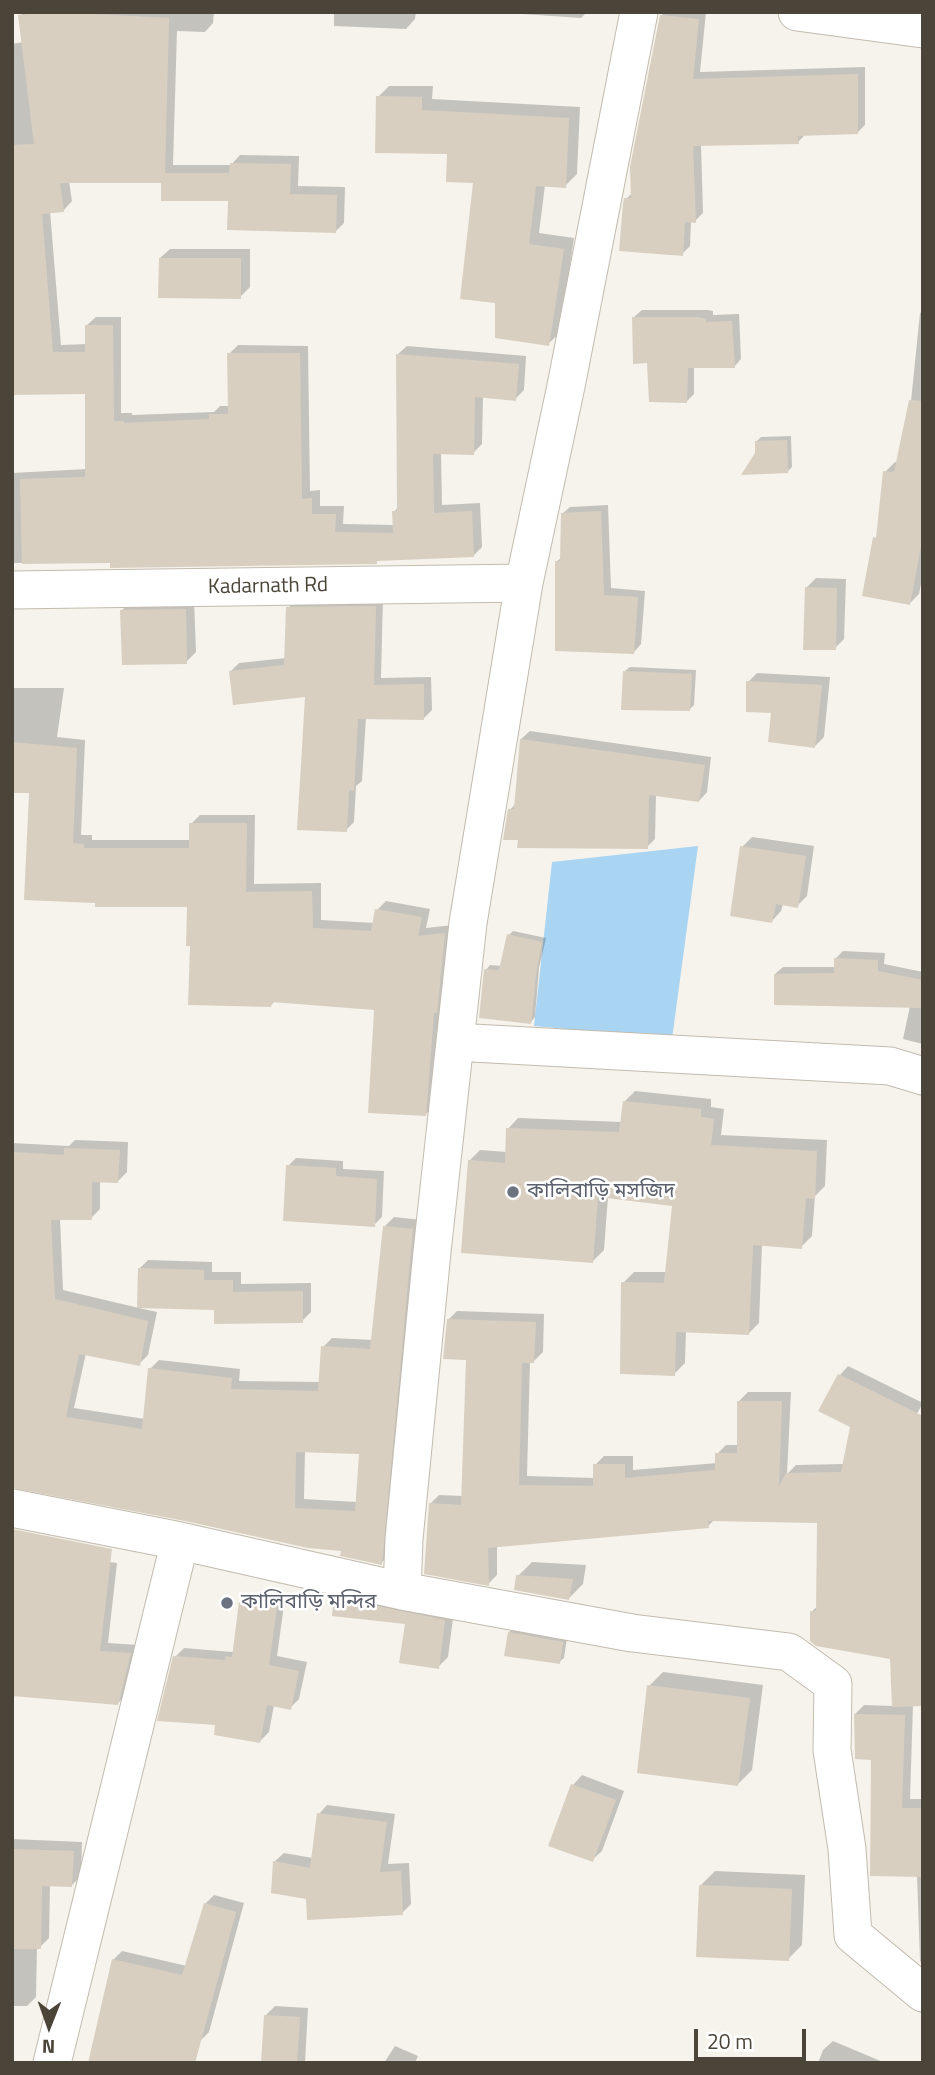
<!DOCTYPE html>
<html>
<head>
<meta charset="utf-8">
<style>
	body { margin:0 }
	#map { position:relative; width:935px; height:2075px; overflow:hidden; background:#f6f3ec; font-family:"Titillium Web",sans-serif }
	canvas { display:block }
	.frame { position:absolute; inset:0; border:14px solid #4b4439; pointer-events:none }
	.north { position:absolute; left:14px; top:1991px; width:70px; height:70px; -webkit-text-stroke:5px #fff; paint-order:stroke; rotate:181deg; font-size:19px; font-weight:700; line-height:28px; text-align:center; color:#4b4439 }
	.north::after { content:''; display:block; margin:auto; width:24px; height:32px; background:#4b4439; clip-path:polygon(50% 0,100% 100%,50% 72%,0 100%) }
	.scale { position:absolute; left:694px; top:2029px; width:112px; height:32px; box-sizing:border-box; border:4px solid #4b4439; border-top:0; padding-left:9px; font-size:21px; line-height:24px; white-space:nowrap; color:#4b4439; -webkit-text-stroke:5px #fff; paint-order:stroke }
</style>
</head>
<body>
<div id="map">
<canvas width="935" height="2075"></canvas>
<div class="frame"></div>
<div class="north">N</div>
<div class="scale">20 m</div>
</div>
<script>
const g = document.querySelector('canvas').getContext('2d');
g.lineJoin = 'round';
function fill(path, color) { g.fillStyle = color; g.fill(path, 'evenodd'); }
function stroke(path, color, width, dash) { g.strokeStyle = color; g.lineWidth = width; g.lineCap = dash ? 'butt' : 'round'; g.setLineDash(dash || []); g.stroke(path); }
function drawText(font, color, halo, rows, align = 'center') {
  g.font = font + ' "Titillium Web","Noto Sans Bengali",sans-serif'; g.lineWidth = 5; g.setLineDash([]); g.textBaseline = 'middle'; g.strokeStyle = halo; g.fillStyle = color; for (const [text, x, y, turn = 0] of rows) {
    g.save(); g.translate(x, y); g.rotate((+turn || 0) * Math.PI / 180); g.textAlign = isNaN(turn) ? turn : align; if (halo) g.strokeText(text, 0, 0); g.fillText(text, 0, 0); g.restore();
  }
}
fill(new Path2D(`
	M698,846L672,1039L534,1026L552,862Z`), '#a9d4f2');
fill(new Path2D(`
	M24,12H214L213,23L205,32L177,31L173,165H231L240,155L299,156L298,186L345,187L344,223L335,232L163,181H69L72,201L64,210L50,211L61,345L87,344V325L96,317H121V413H132V415L214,412L220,406H230L229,354L238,345L308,346L310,491L320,490V506H344L343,524L394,525V512L398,507V354L407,346L526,356L524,390L515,399L483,396L482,444L473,453L441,452L442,505L480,503L482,547L473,556L380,559L376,562L12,563V473L87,469V393L12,334V44L24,42L20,16Z
	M334,12H416L415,19L406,29L334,26Z
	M493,12H587L581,18Z
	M665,12H706L700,72L865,67V125L857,133L806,134L798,142L701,144L703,213L695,221H691L690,246L682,254L626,199L633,192L661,16Z
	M389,86H433L432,99L580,107L577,174L565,186L545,185L539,233L574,238L560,333L548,344L496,301L475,181L449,152L378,97Z
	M170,249H250V287L240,297L160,258Z
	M642,310H707L713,311V315L739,314L741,359L734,367L694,366V394L687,401L648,361L634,317Z
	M923,310V574L919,594L910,603L875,538L878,535L885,472L895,462L898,463L911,401L920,313Z
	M791,436L792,467L787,472L757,453V441L761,437Z
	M608,505L611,588L645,591L641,644L634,652L556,562L562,557V514L570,507Z
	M816,578L846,579L844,639L835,648L807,587Z
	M383,598L381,678L431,677L432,710L424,718L366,717L362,781L356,786L354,822L346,830L307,695L231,671L239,663L286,658L288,608L296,600Z
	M194,600L196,652L186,662L122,610L132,601Z
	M630,667L696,670L694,705L689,710L625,671Z
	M757,673L830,677L824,737L815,746L748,682Z
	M12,688H64L57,737L85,740L81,835H92V840H191V824L200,815H255L254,884L321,883V920L375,923L377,910L386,901L430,909L426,928L453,925L434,1106L425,1115L376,1008L275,1001L271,1005L189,905H97L31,791H12Z
	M530,731L711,757L707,792L699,801L656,794L655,839L647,847L520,838L510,810L516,803L521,739Z
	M752,837L814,846L807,896L797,906L783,904L781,911L772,921L742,847Z
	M513,931L546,938L539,968L535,1017L531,1022L486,970L490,965L502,966L509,935Z
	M843,951L885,953L884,964L923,972V1044L903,1039L910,1006L775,974L783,967H836V958Z
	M635,1091L711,1099V1107L724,1109L721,1135L827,1140L825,1186L815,1196L812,1236L801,1247L762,1244L759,1323L748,1334L686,1331L685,1363L674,1374L623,1283L634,1272H667L674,1204L608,1197L604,1250L593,1261L469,1161L480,1150L507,1152L508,1129L518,1118L622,1122L624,1102Z
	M75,1140L128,1142L127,1172L118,1181H100V1209L91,1218H60L63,1290L139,1308V1269L148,1260L212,1262V1272H241V1284L311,1283V1312L302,1321L215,1308H139L157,1312L148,1355L139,1364L86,1353L74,1408L145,1419L150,1369L159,1360L240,1369L239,1381L321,1382L323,1347L332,1338L373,1340L384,1227L394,1217L422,1220L391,1554L381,1563L343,1550L12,1486V1143L69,1146ZM305,1450L361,1452L357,1502L304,1499Z
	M296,1158L343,1161V1169L384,1171L382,1217L374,1225L288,1166Z
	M457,1311L544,1314L543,1352L534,1361H530L527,1476L595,1478V1465L604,1456H633V1470L717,1463V1454L726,1445H739V1401L748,1392H791L787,1474L796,1465L845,1464L852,1426L821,1411L840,1375L848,1366L923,1403L910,1426L913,1705L910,1799H923V1964L920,1961L917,1875L855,1714L864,1705L893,1706L892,1658L811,1612L818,1606L819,1521L715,1519L708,1526L497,1546V1575L488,1584L430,1504L439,1495L463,1496L468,1359L448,1320Z
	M12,1550L117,1563L108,1643L139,1645L127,1694L118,1703Z
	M532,1562L586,1565L583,1584L569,1598L518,1576Z
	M346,1589L454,1611L448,1657L438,1667L407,1623L336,1598Z
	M250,1594L285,1598L277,1656L307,1662L299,1699L290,1708L274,1705L269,1732L260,1741L217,1724L175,1657L184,1648L232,1652L235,1649L240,1603Z
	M514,1628L567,1638L564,1658L559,1662L509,1632Z
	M663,1672L763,1685L752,1770L738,1784L649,1686Z
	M582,1775L624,1791L602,1851L592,1860L573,1785Z
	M327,1805L395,1814L388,1864L409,1863L411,1904L402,1913L273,1891L275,1861L284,1853L313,1858L319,1814Z
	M12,1839L82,1842L81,1876L72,1885L50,1884L49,1938L40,1947H37L36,1997L27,2006H12Z
	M715,1871L805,1875L802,1945L788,1959L701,1885Z
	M214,1895L244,1903L209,2032L200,2041L113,1960L122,1951L187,1966L205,1904Z
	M275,2006L308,2008L305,2063H262L265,2016Z
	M833,2041L883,2062V2063H818L823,2050Z
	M395,2046L418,2056L415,2063H384Z`), '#0003');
fill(new Path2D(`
	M53,12L169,18L165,173H229L230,163L291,164L290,194L337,195L336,233L227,230L228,201H161V183H60L64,212L42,214L53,352H85V325H113L114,421H124V423L209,419V414H228L227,353H300L302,499L312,498V514H336L335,532L393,533L392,511H397L396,354L519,364L516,401L475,397L474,455L433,454L434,513L472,511L474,557L377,561V564L110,568V563L22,564L20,479L85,477V394L12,395V145L34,144L18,15Z
	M660,15L699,19L693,79L858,74V134L798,136L799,144L693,146L696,223L685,222L683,256L619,251L623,203L624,198H631L630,167Z
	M376,96L422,97V110L569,118L566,188L536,186L529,244L564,249L549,346L495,338V303L460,299L473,183L446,182L447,154L375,153Z
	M159,258H241V299L158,298Z
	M632,317H698L706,319V322L732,321L735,368H688L687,403L649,402L647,363L633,364Z
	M909,400L923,401V535L910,605L862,596L873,537L876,538L883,471L894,472Z
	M787,440L788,473L741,475L755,453V441Z
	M601,511L604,595L638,597L634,654L555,651V561H560L561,513Z
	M805,587L837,588L836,650H803Z
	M376,606L374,685L424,684V720L358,719L354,791L349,790L347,832L297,830L305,697L233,705L229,671L284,665L286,607Z
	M186,609L187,664L122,665L120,610Z
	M623,671L692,674L690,711L621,710Z
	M746,681L822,685L815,748L768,742L771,713L746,712Z
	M520,739L705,765L699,802L649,795L648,849L517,848L518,840H503L508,809H514Z
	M12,742L77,748L73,843L84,844V848H189V823H247L246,892L312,891L313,928L371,931L375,909L422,917L418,936L445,933L437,1013H434L426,1116L368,1113L374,1010L272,1002L271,1007L188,1005L190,946H186L187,907H95V903L24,900L29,793H12Z
	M740,846L806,856L798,908L776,904L772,923L730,916Z
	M507,934L542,942L536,974L531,1024L479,1018L484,969L499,970Z
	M834,958L878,960V971L923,980V1008L774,1005V974L834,973Z
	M623,1101L701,1109V1117L714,1119L711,1145L817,1151L815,1199L806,1198L802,1249L753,1245L749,1335L676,1332L675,1376L620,1374L621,1282L664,1283L672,1206L598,1197L593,1263L461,1253L468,1160L505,1163L506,1128L619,1132Z
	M64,1148L120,1150L118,1183L92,1182V1220H51L55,1299L148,1321L140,1366L79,1354L66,1417L142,1429L148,1368L232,1378L231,1389L318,1391L321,1346L370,1349L383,1226L413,1229L382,1565L340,1556L341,1551L308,1548L185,1521L12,1488V1152L64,1155ZM296,1452L359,1454L355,1511L295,1508Z
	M286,1165L336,1168V1176L377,1179L375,1227L283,1221Z
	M138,1268L204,1270V1280H233V1292L303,1291V1323L214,1324V1310L137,1308Z
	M447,1319L536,1322L534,1363H522L519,1485L593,1486V1464H625V1478L715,1470V1453H737V1401H782L779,1486L786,1473L841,1472L850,1427L818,1411L838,1374L923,1416V1706L892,1707L890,1659L816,1646L810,1641V1611H816L817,1523L708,1521L709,1528L488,1548L489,1586L424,1574L429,1503L461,1505L466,1360L443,1359Z
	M12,1529L112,1549L100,1651L131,1653L118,1705L12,1696Z
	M516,1575L573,1579L569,1600L514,1590Z
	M334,1597L445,1620L439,1669L399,1663L405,1624L332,1616Z
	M239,1602L277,1607L269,1665L299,1671L291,1710L267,1705L260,1743L214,1735L215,1725L157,1721L173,1656L225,1660L226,1656L232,1657Z
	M508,1632L563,1642L560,1664L504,1656Z
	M647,1685L750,1698L738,1786L637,1773Z
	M854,1714L905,1715L902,1808H923V1877L870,1876L871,1760L855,1759Z
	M571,1784L616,1800L593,1862L548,1846Z
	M317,1813L387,1822L380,1872L401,1871L403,1915L307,1920L306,1899L271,1893L273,1861L310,1868Z
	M12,1849L74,1851L72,1887L42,1886L41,1949H12Z
	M699,1885L792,1889L789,1961L696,1957Z
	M204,1903L236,1912L195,2063H88L112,1959L182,1975Z
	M264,2015L300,2017L297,2063H261Z`), '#d8cfc1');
const minor = new Path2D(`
	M639,12L566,386L524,583L468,923L432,1252L404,1539L402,1591L632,1633L789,1652L833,1684L832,1750L847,1849L853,1935L923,1993
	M797,12L923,29
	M12,590L524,583
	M455,1042L890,1066L923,1076
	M12,1508L180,1541L402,1591
	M52,2063L180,1541`);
stroke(minor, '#c2bbae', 39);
stroke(minor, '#fff', 37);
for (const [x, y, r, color] of [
	[513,1192,7,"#6b7280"],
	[227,1603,7,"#6b7280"]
]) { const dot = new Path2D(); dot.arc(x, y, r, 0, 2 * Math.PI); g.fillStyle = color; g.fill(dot); stroke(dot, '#fff', 2.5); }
drawText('21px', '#4b4439', '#fff', [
	["Kadarnath Rd",268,587,-1]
]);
drawText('21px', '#5b616d', '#fff', [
	["কালিবাড়ি মসজিদ",527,1192],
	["কালিবাড়ি মন্দির",241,1603]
], 'left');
</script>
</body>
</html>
